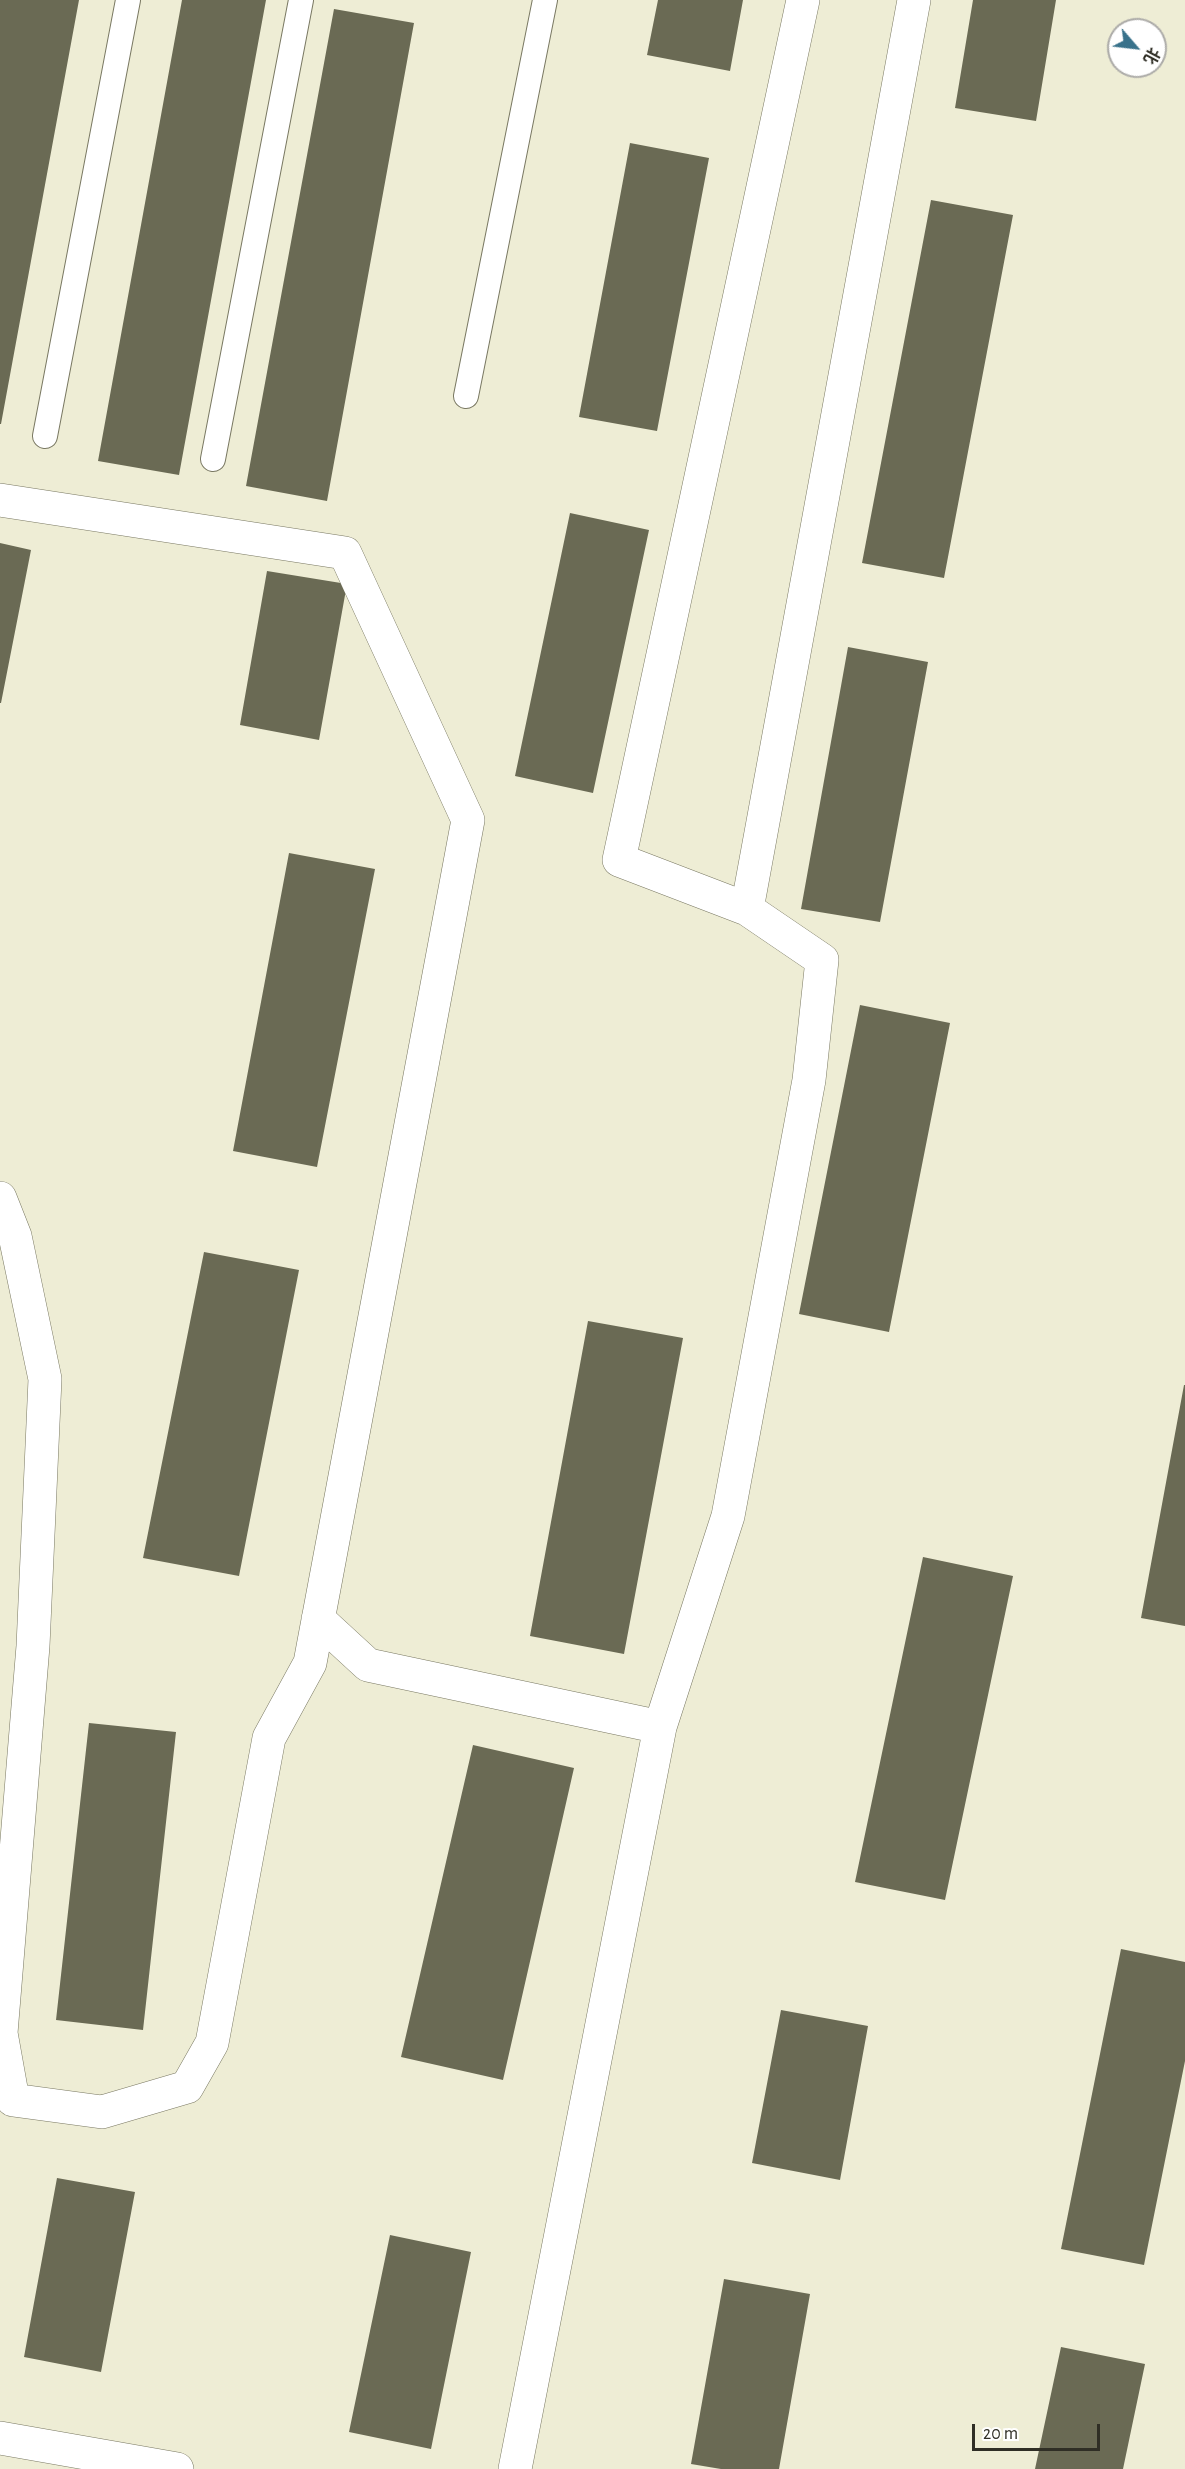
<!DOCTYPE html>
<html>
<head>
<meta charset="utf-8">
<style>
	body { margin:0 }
	#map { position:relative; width:1185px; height:2469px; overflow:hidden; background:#eeedd5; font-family:"Alegreya Sans","Noto Sans SC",sans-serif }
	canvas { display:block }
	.north { position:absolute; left:1107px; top:18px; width:60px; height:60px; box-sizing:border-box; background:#fff; border:2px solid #acaba8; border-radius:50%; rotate:118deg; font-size:16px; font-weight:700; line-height:24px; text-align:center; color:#2f2e25 }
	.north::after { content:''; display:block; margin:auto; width:21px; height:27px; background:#39728b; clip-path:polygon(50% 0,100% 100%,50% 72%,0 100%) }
	.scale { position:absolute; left:972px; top:2424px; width:128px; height:27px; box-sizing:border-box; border:3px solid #2f2e25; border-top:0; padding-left:8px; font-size:18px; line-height:21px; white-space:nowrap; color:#2f2e25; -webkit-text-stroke:4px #fff; paint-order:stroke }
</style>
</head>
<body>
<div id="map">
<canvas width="1185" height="2469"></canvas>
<div class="north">北</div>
<div class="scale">20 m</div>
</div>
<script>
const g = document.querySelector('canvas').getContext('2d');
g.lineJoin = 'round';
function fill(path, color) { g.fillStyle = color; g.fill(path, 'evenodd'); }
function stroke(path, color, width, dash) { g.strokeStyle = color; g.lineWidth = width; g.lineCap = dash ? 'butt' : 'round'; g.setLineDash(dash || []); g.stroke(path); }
fill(new Path2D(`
	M0,0H79L1,424H0Z
	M182,0H266L179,475L98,461Z
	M658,0H743L730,71L647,55Z
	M973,0H1056L1036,121L955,108Z
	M334,9L414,23L327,501L246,486Z
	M630,143L709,158L657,431L579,417Z
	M931,200L1013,215L944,578L862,563Z
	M570,513L649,530L593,793L515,776Z
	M0,543L31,550L1,703H0Z
	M267,571L347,584L319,740L240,725Z
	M848,647L928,662L880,922L801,909Z
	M289,853L375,869L317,1167L233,1151Z
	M860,1005L950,1023L889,1332L799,1314Z
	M204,1252L299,1270L239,1576L143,1558Z
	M588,1321L683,1338L624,1654L530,1636Z
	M1184,1385H1185V1626L1141,1618Z
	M923,1557L1013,1576L945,1900L855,1882Z
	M89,1723L176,1732L143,2030L56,2020Z
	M473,1745L574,1768L503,2080L401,2057Z
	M1121,1949L1185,1962V2061L1144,2265L1061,2249Z
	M781,2010L868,2026L840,2180L752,2163Z
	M57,2178L135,2192L101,2372L24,2357Z
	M390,2235L471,2252L431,2449L349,2432Z
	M724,2279L810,2294L779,2469H721L691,2464Z
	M1061,2347L1145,2364L1123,2469H1035Z`), '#6a6a54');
const lane = new Path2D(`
	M466,396L545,0
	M45,436L128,0
	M213,459L301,0`);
const street = new Path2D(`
	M0,500L345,553L468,820L310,1663L269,1738L212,2043L187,2087L102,2112L13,2100L1,2033L33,1646L45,1379L15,1236L0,1198
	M747,909L914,0
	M318,1619L368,1665L660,1727L728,1516L809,1080L822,960L747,909L619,860L803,0
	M515,2469L660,1727`);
const secondary = new Path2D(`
	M0,2438L177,2469`);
stroke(lane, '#797862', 26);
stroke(street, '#797862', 34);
stroke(secondary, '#797862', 34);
stroke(lane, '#fff', 24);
stroke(street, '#fff', 33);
stroke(secondary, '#fff', 33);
</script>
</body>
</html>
